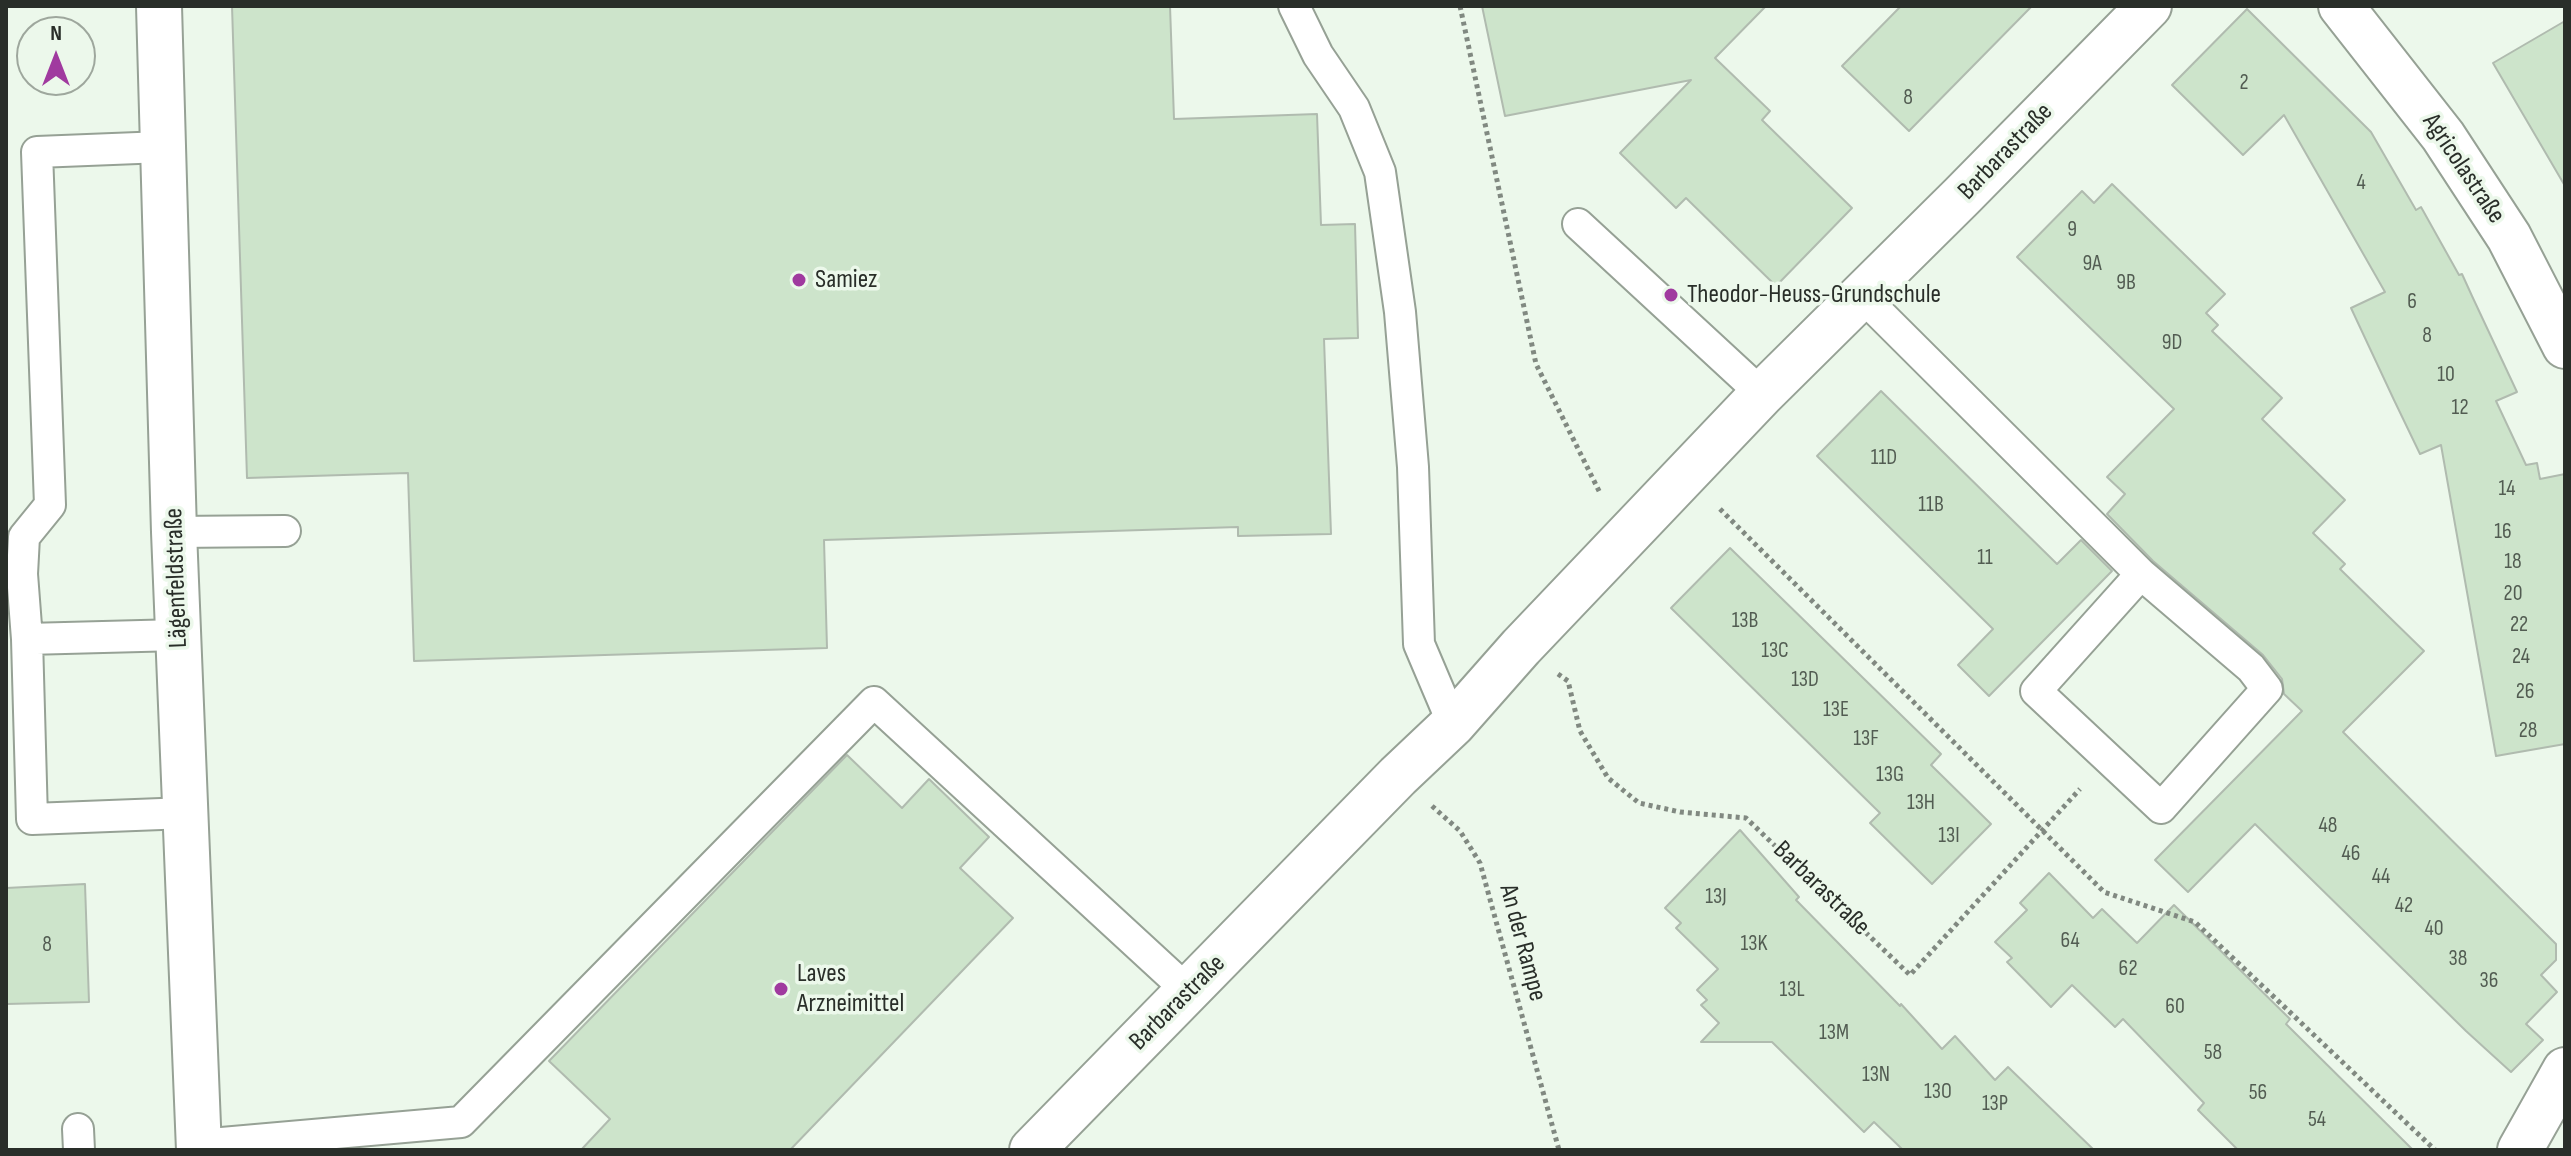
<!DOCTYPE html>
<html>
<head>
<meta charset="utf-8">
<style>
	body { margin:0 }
	#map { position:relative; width:2571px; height:1156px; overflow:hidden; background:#ecf8eb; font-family:"Sofia Sans Condensed",sans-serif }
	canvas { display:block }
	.frame { position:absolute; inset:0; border:8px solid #292e29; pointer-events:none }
	.north { position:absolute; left:16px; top:16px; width:80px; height:80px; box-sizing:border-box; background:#ecf8eb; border:2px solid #9ea79d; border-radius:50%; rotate:0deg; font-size:22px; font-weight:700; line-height:32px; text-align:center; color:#292e29 }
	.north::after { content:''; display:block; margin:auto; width:28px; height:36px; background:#a03a9f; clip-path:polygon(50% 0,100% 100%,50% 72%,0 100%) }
</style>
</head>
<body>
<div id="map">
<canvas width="2571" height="1156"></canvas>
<div class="frame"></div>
<div class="north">N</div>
</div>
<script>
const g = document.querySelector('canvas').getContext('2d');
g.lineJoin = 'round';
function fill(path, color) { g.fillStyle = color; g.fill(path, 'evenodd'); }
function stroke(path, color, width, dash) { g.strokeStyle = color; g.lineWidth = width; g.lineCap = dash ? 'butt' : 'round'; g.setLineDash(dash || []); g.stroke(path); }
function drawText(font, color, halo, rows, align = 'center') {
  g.font = font + ' "Sofia Sans Condensed",sans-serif'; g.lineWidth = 7; g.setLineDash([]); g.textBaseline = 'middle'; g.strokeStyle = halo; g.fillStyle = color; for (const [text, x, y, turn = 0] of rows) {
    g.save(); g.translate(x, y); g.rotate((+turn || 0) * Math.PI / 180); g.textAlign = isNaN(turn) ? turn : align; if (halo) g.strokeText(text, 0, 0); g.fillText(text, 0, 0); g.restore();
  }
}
const building = new Path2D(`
	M232,6H1170L1174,119L1317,114L1321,225L1355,224L1358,338L1324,339L1331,534L1238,536V527L824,540L827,648L414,661L408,473L247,478Z
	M1482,6H1766L1715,58L1770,111L1762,120L1852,208L1776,286L1686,198L1676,208L1620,153L1691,80L1505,116Z
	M1901,6H2032L1909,131L1842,66Z
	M2247,9L2371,132L2416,210L2421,207L2459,275L2462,274L2472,296L2517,392L2496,401L2526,465L2537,463L2540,479L2565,474V744L2496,756L2441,445L2420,454L2394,400L2351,308L2385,292L2284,115L2243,155L2172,85Z
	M2565,21V186L2493,63Z
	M2112,184L2225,294L2206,313L2218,325L2212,331L2282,398L2262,419L2345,500L2313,533L2345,564L2340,569L2424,651L2343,732L2556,944V960L2541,975L2557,992L2526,1024L2543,1040L2511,1072L2466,1031L2255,824L2188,892L2155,860L2302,711L2284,694L2282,679L2263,655L2153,561L2107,514L2125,494L2107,477L2174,409L2017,257L2082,191L2094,203Z
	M1881,391L2057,564L2081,540L2112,571L1989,696L1958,665L1993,629L1817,456Z
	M1730,548L1941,754L1931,765L1991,824L1932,884L1870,823L1880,813L1671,608Z
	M847,755L902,808L929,779L989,837L960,868L1013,918L790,1150H581L610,1119L549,1061Z
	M1740,830L1799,897L1796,900L1900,1006L1901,1004L1942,1049L1955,1036L1995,1080L2008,1067L2094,1150H1903L1874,1122L1864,1132L1772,1042H1701L1719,1023L1701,1005L1707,1000L1697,990L1718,969L1676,928L1681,923L1665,908Z
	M2049,873L2093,918L2102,909L2137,943L2174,905L2290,1019L2286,1024L2413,1150H2238L2198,1110L2204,1103L2123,1019L2115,1027L2072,985L2051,1007L2007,962L2012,958L1995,942L2027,910L2020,903Z
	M85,884L89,1002L6,1004V888Z`);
fill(building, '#cde4cb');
stroke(building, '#b0bbaf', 2);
const service = new Path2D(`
	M1294,6L1318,55L1354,108L1380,172L1400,312L1413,467L1419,644L1453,724
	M163,147L37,152L50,505L24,537L22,574L27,639L32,819L187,813
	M1578,224L1762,394
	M1862,296L2141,574L2251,668L2267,689L2161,808L2036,691L2141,574
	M174,532L285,531
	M27,639L179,635
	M78,1129L79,1150
	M199,1145L461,1122L874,702L1189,992`);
const minor = new Path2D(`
	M159,6L174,532L199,1150
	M2341,6L2443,136L2509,237L2565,346
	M1032,1150L1398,776L1453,724L1521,647L1762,394L1962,196L2149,6
	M2520,1150L2565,1070`);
stroke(service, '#96a195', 34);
stroke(minor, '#96a195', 48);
stroke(new Path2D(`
	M1460,6L1536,364L1600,493
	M1720,509L2104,892L2195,922L2435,1150
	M1558,674L1568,681L1580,731L1608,778L1639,803L1680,812L1746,818L1910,975L2080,789
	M1432,806L1460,831L1480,863L1559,1150`), '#818981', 5, [4, 4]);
stroke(service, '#fff', 30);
stroke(minor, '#fff', 44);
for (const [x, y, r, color] of [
	[799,280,8,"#a03a9f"],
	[1671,295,8,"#a03a9f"],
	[781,989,8,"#a03a9f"]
]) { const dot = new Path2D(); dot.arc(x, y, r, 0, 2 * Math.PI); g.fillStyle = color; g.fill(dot); stroke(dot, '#ecf8eb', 3); }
drawText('22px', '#525c52', null, [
	["2",2244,83],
	["8",1908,98],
	["4",2361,183],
	["9",2072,230],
	["9A",2092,264],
	["9B",2126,283],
	["6",2412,302],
	["8",2427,336],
	["9D",2172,343],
	["10",2446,375],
	["12",2460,408],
	["11D",1884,458],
	["14",2507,489],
	["11B",1931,505],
	["16",2503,532],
	["11",1985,558],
	["18",2513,562],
	["20",2513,594],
	["13B",1745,621],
	["22",2519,625],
	["13C",1775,651],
	["24",2521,657],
	["13D",1805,680],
	["26",2525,692],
	["13E",1836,710],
	["28",2528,731],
	["13F",1866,739],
	["13G",1890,775],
	["13H",1921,803],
	["48",2328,826],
	["13I",1949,836],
	["46",2351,854],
	["44",2381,877],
	["13J",1716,897],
	["42",2404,906],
	["40",2434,929],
	["64",2070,941],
	["13K",1754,944],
	["8",47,945],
	["38",2458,959],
	["62",2128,969],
	["36",2489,981],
	["13L",1792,990],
	["60",2175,1007],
	["13M",1834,1033],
	["58",2213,1053],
	["13N",1876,1075],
	["13O",1938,1092],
	["56",2258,1093],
	["13P",1995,1104],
	["54",2317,1120]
]);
drawText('26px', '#292e29', '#ecf8eb', [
	["Barbarastraße",2006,152,-46],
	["Agricolastraße",2463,169,56],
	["Lägenfeldstraße",177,578,-92],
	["Barbarastraße",1821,889,44],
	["An der Rampe",1522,943,75],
	["Barbarastraße",1178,1003,-45]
]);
drawText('26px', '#292e29', '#ecf8eb', [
	["Samiez",815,280],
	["Theodor-Heuss-Grundschule",1687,295],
	["Laves",797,974],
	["Arzneimittel",797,1004]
], 'left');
</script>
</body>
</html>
